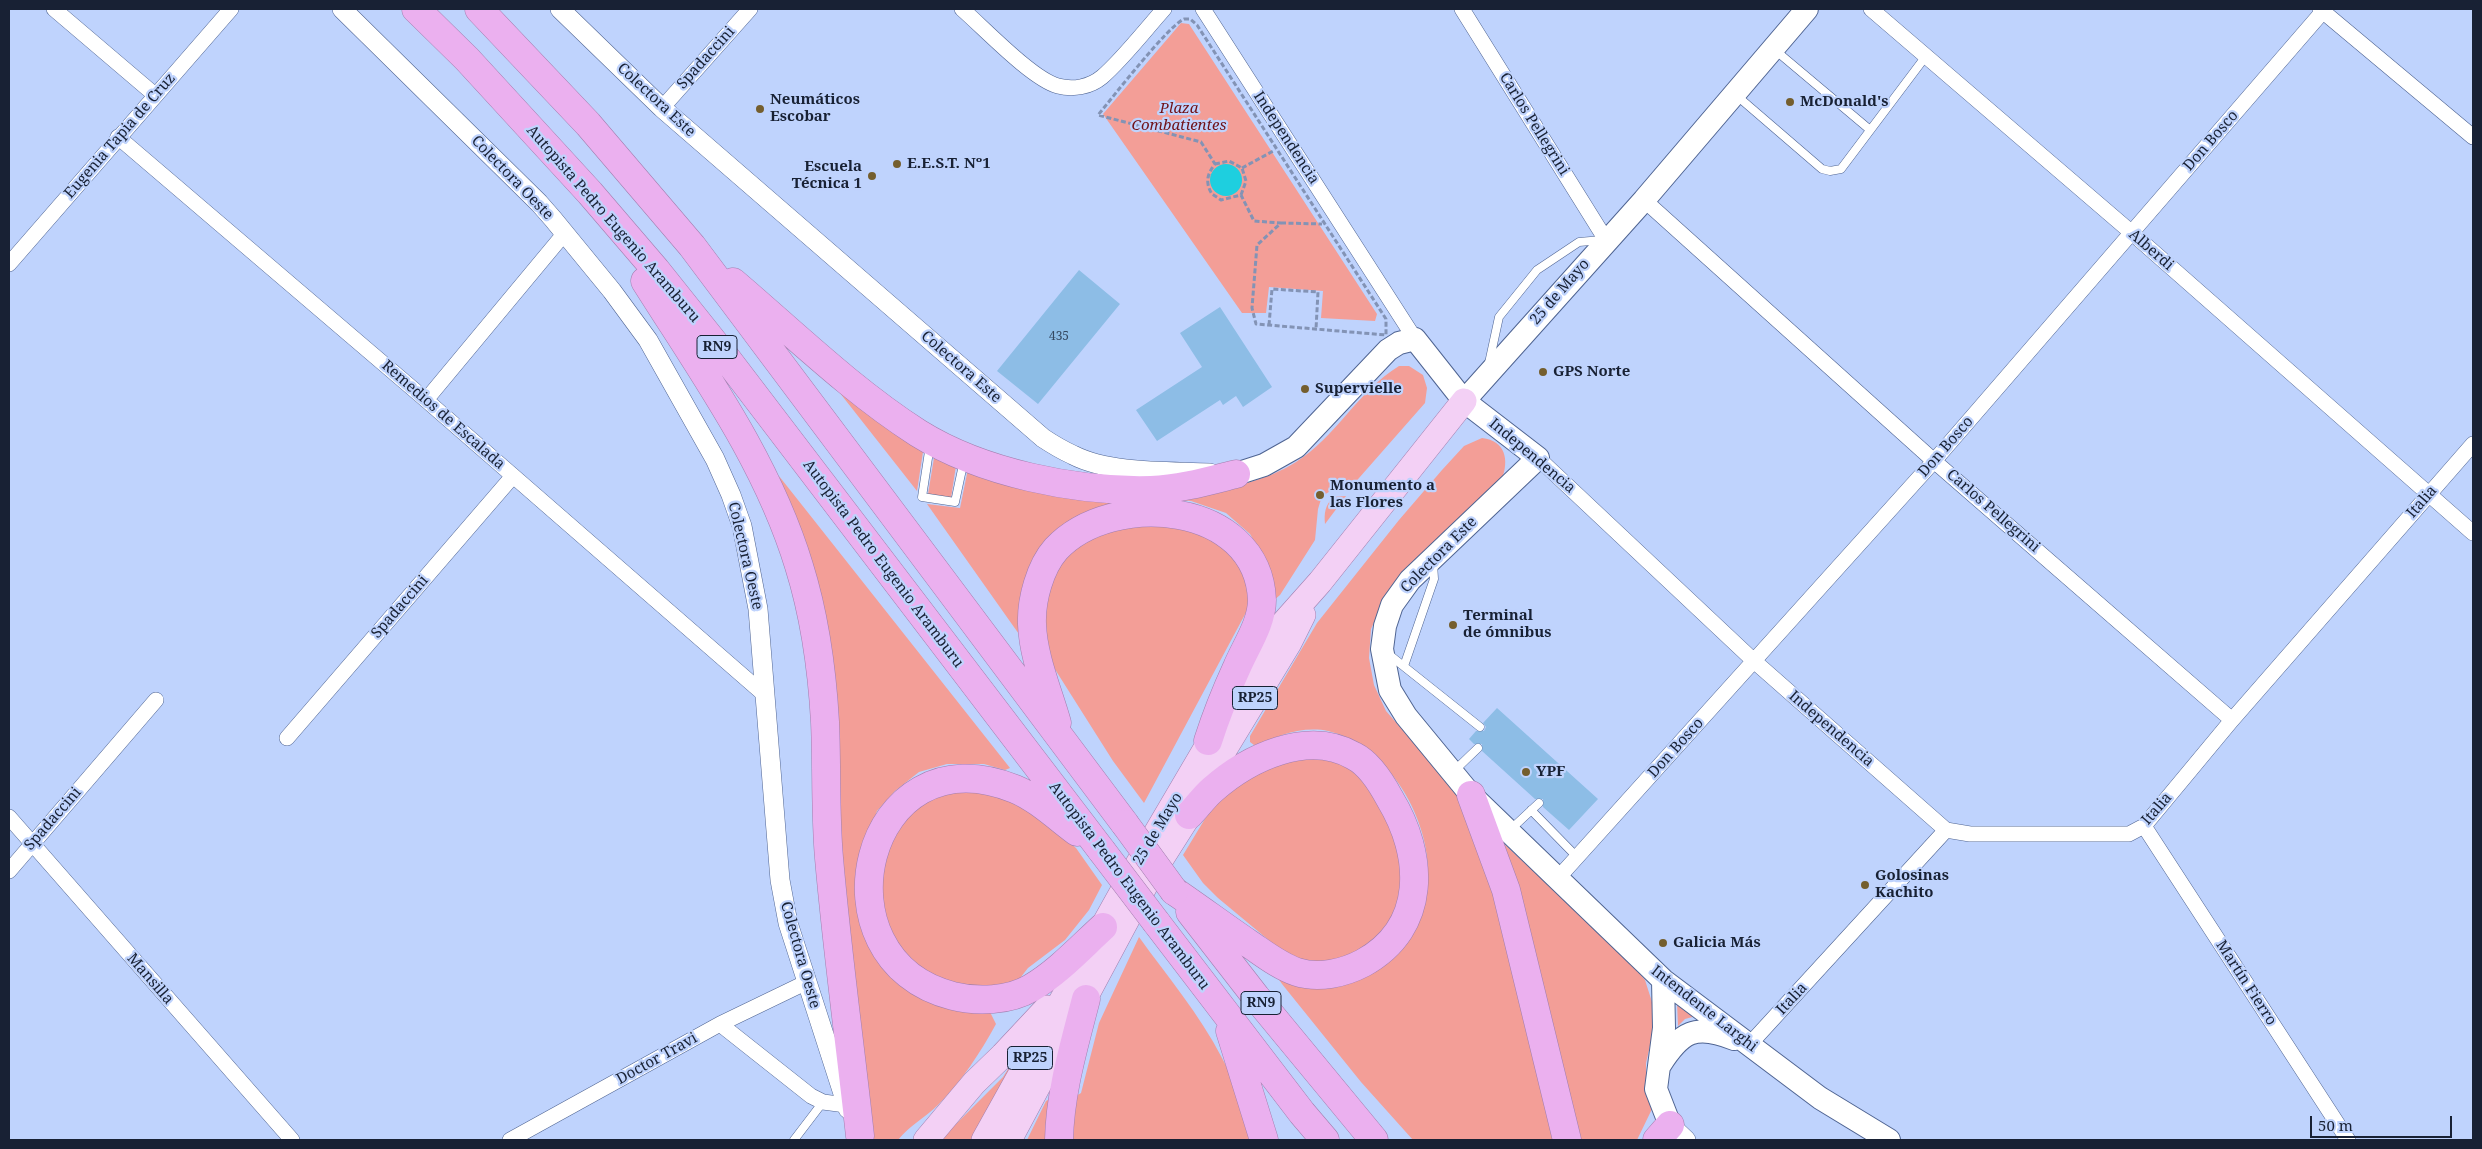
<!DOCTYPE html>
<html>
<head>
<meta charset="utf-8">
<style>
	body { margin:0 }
	#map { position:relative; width:2482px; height:1149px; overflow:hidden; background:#bfd3fd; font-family:"Noto Serif",serif }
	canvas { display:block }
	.frame { position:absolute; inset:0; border:10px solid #182134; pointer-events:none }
	.scale { position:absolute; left:2310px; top:1116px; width:142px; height:22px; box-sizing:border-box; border:2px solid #182134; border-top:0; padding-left:6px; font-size:15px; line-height:18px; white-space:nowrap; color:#182134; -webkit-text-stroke:4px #bfd3fd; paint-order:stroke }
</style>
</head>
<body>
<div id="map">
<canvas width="2482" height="1149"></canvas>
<div class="frame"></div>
<div class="scale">50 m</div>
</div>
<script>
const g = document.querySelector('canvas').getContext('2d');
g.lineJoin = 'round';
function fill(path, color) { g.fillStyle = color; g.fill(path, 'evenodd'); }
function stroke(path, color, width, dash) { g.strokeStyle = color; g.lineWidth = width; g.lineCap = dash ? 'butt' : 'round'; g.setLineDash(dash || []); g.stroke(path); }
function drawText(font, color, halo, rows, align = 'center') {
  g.font = font + ' "Noto Serif",serif'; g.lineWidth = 4.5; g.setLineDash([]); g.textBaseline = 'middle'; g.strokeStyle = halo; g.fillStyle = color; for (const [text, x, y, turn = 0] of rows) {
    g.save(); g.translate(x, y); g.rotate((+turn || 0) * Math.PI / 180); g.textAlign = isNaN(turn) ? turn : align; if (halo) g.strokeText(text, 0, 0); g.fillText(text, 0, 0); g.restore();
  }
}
fill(new Path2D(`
	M1181,23L1189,24L1377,314L1375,321L1321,318L1323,291L1269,287L1266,313H1242L1103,114Z
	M1399,366H1409L1423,375L1427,388L1425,403L1352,486L1334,489L1322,496L1318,509L1315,540L1280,595L1273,601L1265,559L1250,534L1226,513L1191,501L1152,498L1119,502L1089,511L1063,526L1045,546L1021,637L927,504L960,508L969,464C1019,470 1069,477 1120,483C1143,486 1168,492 1191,491C1225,491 1268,480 1296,462C1336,437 1358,391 1399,366Z
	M832,383L924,445L917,491Z
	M1482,438C1506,441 1509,460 1502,479L1401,577L1387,593L1371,629L1369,658L1374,685L1386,711L1451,785L1461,800L1496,884L1557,1140H1413L1361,1082L1282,984L1275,974L1334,979C1355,960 1376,942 1397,923C1405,916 1417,909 1423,900C1428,894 1428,879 1428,871C1428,814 1385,744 1328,731C1314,728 1296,730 1282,735C1273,739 1264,744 1254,745L1250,742V736L1317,623L1399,520L1442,470L1464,446Z
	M935,452L957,459L951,498L928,494Z
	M779,476L1010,768L1005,770L984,764H947L919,772L895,791L877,811L862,852L873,947L987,1006L996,1024C981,1052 961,1082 938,1105C925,1118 910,1125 898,1140H867L786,499Z
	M1346,496L1325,524C1324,513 1325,506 1333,497Z
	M1118,523L1207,530L1249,577L1250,605L1144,803L1113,761L1051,663L1047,650L1045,619L1049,589L1055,570L1081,540Z
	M1299,752L1347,760L1397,823L1407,899L1363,954L1318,963L1300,960L1283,952L1218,898L1203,883L1183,855L1214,804L1240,783Z
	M984,789L1034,812L1076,848L1102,885L1089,910L1065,940L1028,968L1017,982L985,991L943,986L890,945L877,865L918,796Z
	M1500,840L1623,954L1645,980L1652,1002L1655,1024L1646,1063V1088L1652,1109L1637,1140H1576Z
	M1139,937C1167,976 1200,1015 1222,1058C1236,1084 1246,1112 1255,1140H1066L1069,1100L1081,1093L1099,1023Z
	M1677,1002L1696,1016L1685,1019L1678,1026Z
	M1015,1068L971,1140H940L1003,1077L1008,1069Z
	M1051,1098V1140H1027L1046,1101Z`), '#f39e97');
fill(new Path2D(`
	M1210 180a16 16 0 1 1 32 0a16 16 0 1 1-32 0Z`), '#1ecfdf');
fill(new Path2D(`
	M1079,270L1120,304L1038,404L997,371Z
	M1220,307L1272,387L1243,407L1236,396L1223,405L1220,400L1157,441L1136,410L1202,367L1180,333Z
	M1497,708L1598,799L1569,830L1543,807V799H1535L1482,751V744H1474L1469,739L1476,731H1484L1486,727L1483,723Z`), '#8dbde6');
const service = new Path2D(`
	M1775,50L1869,129
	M1736,95L1822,169L1830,171L1841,169L1926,56
	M1489,363L1499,317L1537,270L1579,242L1602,240
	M930,445L922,497L955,502L964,460
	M1387,653L1480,727
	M1404,666L1434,579L1433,563
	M1454,771L1478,748
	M1531,810L1577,857
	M1510,830L1539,803
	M794,1140L823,1102`);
const minor = new Path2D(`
	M54,9L155,95
	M962,9C984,28 1032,79 1058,86C1073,90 1090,87 1102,77C1122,60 1146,29 1164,9
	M1203,9L1415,339
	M1462,9L1606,240
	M1871,9L2132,233L2473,533
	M2320,9L2473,137
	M662,108L750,9
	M118,137L426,400L766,696
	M1644,200L1934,461L2232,720
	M9,264L231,9
	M426,400L564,234
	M1538,458L1754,661L1946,830
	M287,738L513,476
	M9,817L292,1140
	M2144,826L2348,1140
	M1946,830L1970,834H2129L2144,826L2232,720L2473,444
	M9,871L156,700
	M1559,877L1934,461L2325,9
	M720,1024L811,1096L823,1102L846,1105
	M1749,1045L1946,830
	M510,1140L720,1024L807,982`);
const tertiary = new Path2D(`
	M342,9L539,203L553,219L612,291L648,340L715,459L731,495L742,526L758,609L780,880L788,923L848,1109
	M560,9L662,108L1043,438C1052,444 1062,450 1073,455C1110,474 1169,471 1210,473
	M1670,1125L1686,1140`);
const secondary = new Path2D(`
	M1464,401L1644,200L1807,9
	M1236,474L1264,465L1296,447L1388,350L1399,343L1415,339L1464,401L1538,458L1410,580L1392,605L1385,626L1382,649L1390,690L1406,716L1471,795L1663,980L1820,1098L1889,1140
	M1663,980L1664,1028L1656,1089L1670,1125
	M1660,1065C1681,1032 1695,1023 1734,1039`);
const primary = new Path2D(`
	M926,1140L974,1083L1003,1055L1047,1008
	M984,1140L1135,869L1272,636L1320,582L1464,401
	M1009,1140L1149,878L1189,815L1221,755L1289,643L1303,615`);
const motorway = new Path2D(`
	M416,9L467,59L590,193L656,270L727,359L1102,851
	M479,9L588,124L692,246L1125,824
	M645,281C703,373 767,461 799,566C815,617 822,669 825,722C827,767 825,813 829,858C837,951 850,1044 860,1136
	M733,282C793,333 851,390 918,433C982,473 1076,492 1151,490C1180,489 1208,481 1236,474
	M1057,723C1048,691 1033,657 1032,624C1031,600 1040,567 1056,549C1112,489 1258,501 1262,600C1262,623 1246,646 1237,667C1226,691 1216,716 1208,741
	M1471,795L1506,890L1567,1140
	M1077,832C1058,818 1037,798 1015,789C863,727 809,960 953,996C977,1002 1009,1001 1031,988C1058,972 1080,948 1103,927
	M1174,891C1199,908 1223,926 1248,943C1263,953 1279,966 1297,972C1319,979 1344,973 1363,963C1428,927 1424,855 1390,799C1382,784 1370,764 1354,756C1308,729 1248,758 1212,790C1204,797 1197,807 1189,815
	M1190,912L1256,997L1374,1140
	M1156,922L1302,1113L1325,1140
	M1230,1031L1264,1140
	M1059,1140C1060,1092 1074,1046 1086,999
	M1657,1140L1670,1125`);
stroke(service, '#4f6492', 9);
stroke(minor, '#4f6492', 16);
stroke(tertiary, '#4f6492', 20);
stroke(secondary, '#4f6492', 24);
stroke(primary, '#a17eae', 26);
stroke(motorway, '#a17eae', 29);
stroke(new Path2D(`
	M1184,19H1190L1197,25L1386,319V335L1256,324L1252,308L1257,245L1281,223L1254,221L1241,195L1221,200L1212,194C1205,183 1207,174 1215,164L1201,142L1098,115C1113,97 1168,26 1184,19Z
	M1215,164L1229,161L1242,168L1246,181L1241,195
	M1242,168L1275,150
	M1281,223L1322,224
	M1269,325L1272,289L1318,292L1316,329`), '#8393b5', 3, [5, 2.5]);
stroke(service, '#fff', 8);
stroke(minor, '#fff', 15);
stroke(tertiary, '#fff', 19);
stroke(secondary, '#fff', 22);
stroke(primary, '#f3d0f5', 25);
stroke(motorway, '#ebb0ef', 28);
const motorwayBridge = new Path2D(`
	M1125,824L1174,891
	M1102,851L1156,922`);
stroke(motorwayBridge, '#a17eae', 29, []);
stroke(motorwayBridge, '#ebb0ef', 28);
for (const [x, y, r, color] of [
	[1790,102,5,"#745e2e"],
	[760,109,5,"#745e2e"],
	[897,164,5,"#745e2e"],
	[872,176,5,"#745e2e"],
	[1543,372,5,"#745e2e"],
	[1305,389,5,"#745e2e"],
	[1320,495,5,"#745e2e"],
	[1453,625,5,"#745e2e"],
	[1526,772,5,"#745e2e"],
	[1865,885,5,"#745e2e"],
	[1663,943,5,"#745e2e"]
]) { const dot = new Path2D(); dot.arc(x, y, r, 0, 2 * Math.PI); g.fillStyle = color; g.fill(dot); stroke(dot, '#bfd3fd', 2); }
drawText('12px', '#354860', null, [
	["435",1059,337]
]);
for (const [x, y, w] of [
	[717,347,40],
	[1255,698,45],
	[1261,1003,40],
	[1030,1058,45]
]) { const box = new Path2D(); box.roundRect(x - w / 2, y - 11.5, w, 23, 4); g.fillStyle = '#bfd3fd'; g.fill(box); stroke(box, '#182134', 1); }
drawText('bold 14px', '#182134', null, [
	["RN9",717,347],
	["RP25",1255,698],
	["RN9",1261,1003],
	["RP25",1030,1058]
]);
drawText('15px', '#182134', '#bfd3fd', [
	["Spadaccini",706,58,-48],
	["Colectora Este",656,100,43],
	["Carlos Pellegrini",1534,124,58],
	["Eugenia Tapia de Cruz",120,136,-49],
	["Independencia",1286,138,57],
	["Don Bosco",2211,141,-49],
	["Colectora Oeste",512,178,46],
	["Autopista Pedro Eugenio Aramburu",613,224,49],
	["Alberdi",2151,250,41],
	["25 de Mayo",1560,292,-49],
	["Colectora Este",961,367,41],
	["Remedios de Escalada",443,415,41],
	["Don Bosco",1946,447,-49],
	["Independencia",1532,456,40],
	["Italia",2422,502,-49],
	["Carlos Pellegrini",1993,511,41],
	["Colectora Este",1439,555,-45],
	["Colectora Oeste",745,556,77],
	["Autopista Pedro Eugenio Aramburu",883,564,53],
	["Spadaccini",400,607,-49],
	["Independencia",1831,729,41],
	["Don Bosco",1676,748,-48],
	["Italia",2157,809,-49],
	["Spadaccini",53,819,-49],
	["25 de Mayo",1158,829,-59],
	["Autopista Pedro Eugenio Aramburu",1129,886,53],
	["Colectora Oeste",800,955,74],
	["Mansilla",150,979,49],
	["Martín Fierro",2246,983,57],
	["Italia",1792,999,-47],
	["Intendente Larghi",1704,1009,38],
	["Doctor Travi",657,1059,-29]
]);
drawText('bold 15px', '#182134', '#bfd3fd', [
	["Neumáticos",770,100],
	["Escobar",770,117],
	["McDonald's",1800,102],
	["E.E.S.T. Nº1",907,164],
	["Escuela",862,167,"right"],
	["Técnica 1",862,184,"right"],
	["GPS Norte",1553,372],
	["Supervielle",1315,389],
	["Monumento a",1330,486],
	["las Flores",1330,503],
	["Terminal",1463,616],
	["de ómnibus",1463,633],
	["YPF",1536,772],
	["Golosinas",1875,876],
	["Kachito",1875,893],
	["Galicia Más",1673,943]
], 'left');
drawText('italic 15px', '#701116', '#bfd3fd', [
	["Plaza",1179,109],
	["Combatientes",1179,126]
]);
</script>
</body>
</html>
